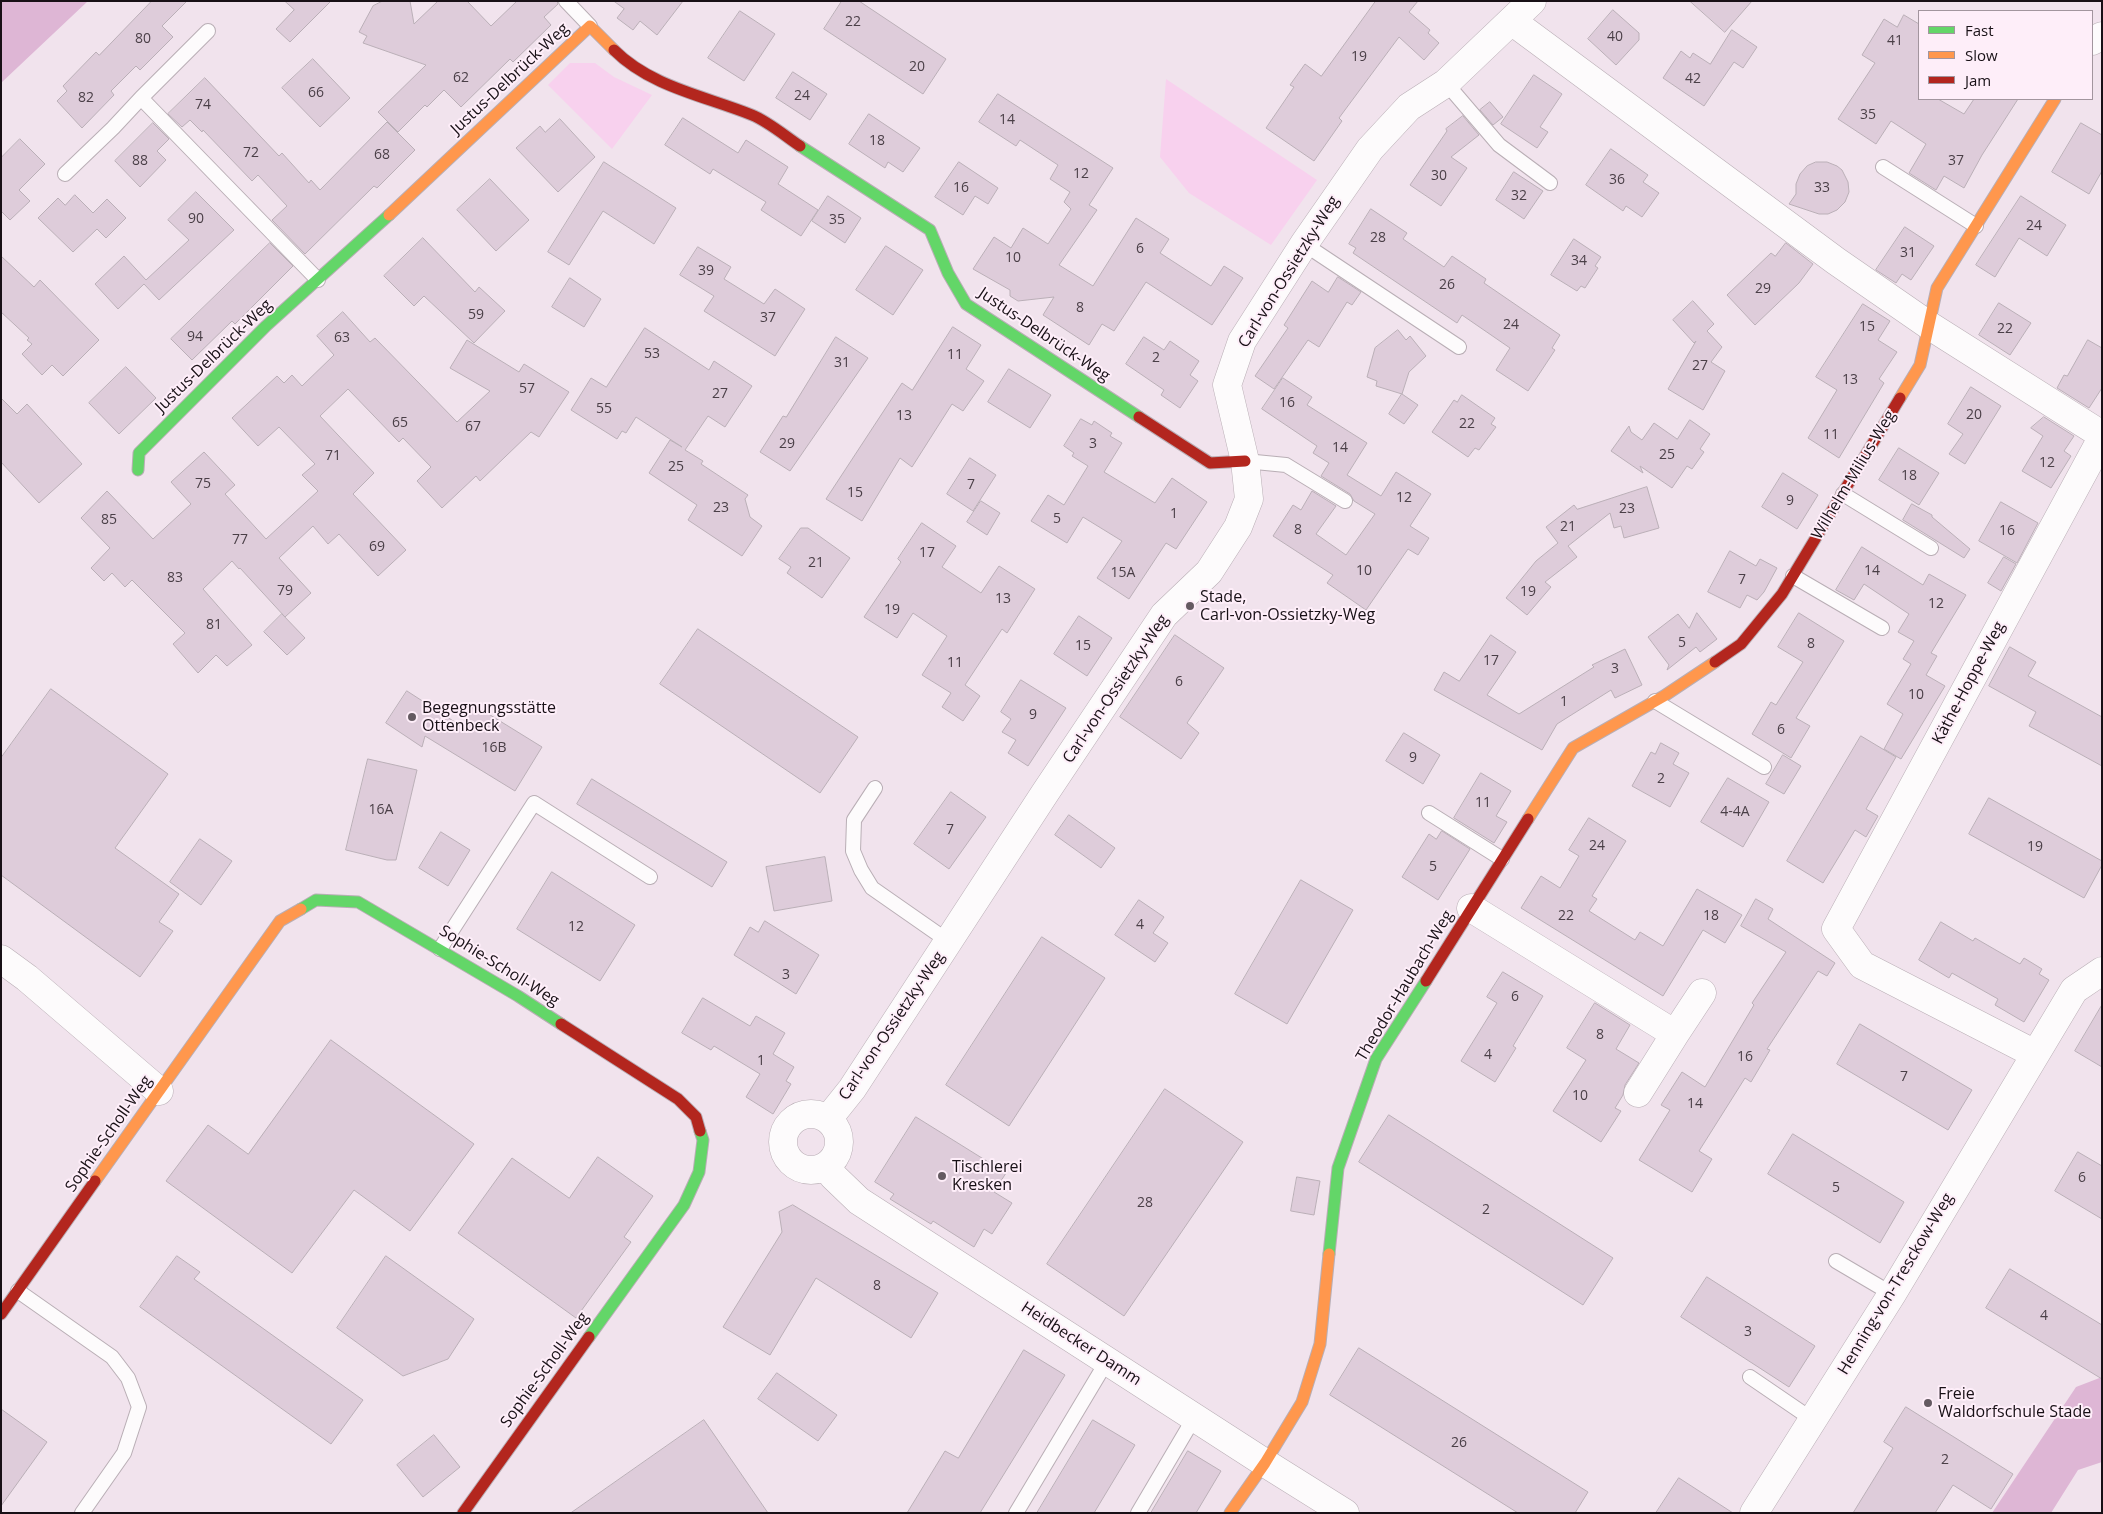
<!DOCTYPE html>
<html>
<head>
<meta charset="utf-8">
<style>
	body { margin:0 }
	#map { position:relative; width:2103px; height:1514px; overflow:hidden; background:#f1e3ed; font-family:"Open Sans",sans-serif }
	canvas { display:block }
	.frame { position:absolute; inset:0; border:2px solid #181016; pointer-events:none }
	.legend { position:absolute; left:1918px; top:10px; width:175px; height:90px; box-sizing:border-box; background:#feeef9; border:1px solid #a2959e; margin:0; padding:6px 9px; list-style:none; font-size:15px; color:#181016 }
	.legend li { display:flex; align-items:center; gap:10px; height:25px }
	.legend b { width:25px; border:1px solid #a2959e }
</style>
</head>
<body>
<div id="map">
<canvas width="2103" height="1514"></canvas>
<div class="frame"></div>
<ul class="legend">
<li><b style="height:6px;background:#63d668"></b>Fast</li>
<li><b style="height:6px;background:#ff974d"></b>Slow</li>
<li><b style="height:6px;background:#b3261e"></b>Jam</li>
</ul>
</div>
<script>
const g = document.querySelector('canvas').getContext('2d');
g.lineJoin = 'round';
function fill(path, color) { g.fillStyle = color; g.fill(path, 'evenodd'); }
function stroke(path, color, width, dash) { g.strokeStyle = color; g.lineWidth = width; g.lineCap = dash ? 'butt' : 'round'; g.setLineDash(dash || []); g.stroke(path); }
function drawText(font, color, halo, rows, align = 'center') {
  g.font = font + ' "Open Sans",sans-serif'; g.lineWidth = 4; g.setLineDash([]); g.textBaseline = 'middle'; g.strokeStyle = halo; g.fillStyle = color; for (const [text, x, y, turn = 0] of rows) {
    g.save(); g.translate(x, y); g.rotate((+turn || 0) * Math.PI / 180); g.textAlign = isNaN(turn) ? turn : align; if (halo) g.strokeText(text, 0, 0); g.fillText(text, 0, 0); g.restore();
  }
}
fill(new Path2D(`
	M570,63H595L614,77L652,95L612,149L548,85Z
	M1166,79L1317,180L1271,245L1189,193L1160,157Z`), '#f8d1ee');
fill(new Path2D(`
	M1,1H88L1,83Z
	M2102,1377V1462L2078,1470L2051,1513H1992L2076,1387Z`), '#deb6d5');
const building = new Path2D(`
	M152,1H187L162,26L173,37L140,70L136,66L111,91L114,95L82,128L57,101L67,91L63,86L96,52L99,55Z
	M285,1H331L290,42L276,29L294,10Z
	M383,1H410L414,24L438,1H467L491,26L517,1H557L558,4L544,17L551,25L513,62L510,59L461,107L444,90L427,107L425,105L398,132L378,112L426,65L363,43L367,36L359,32L373,6Z
	M614,1H683L657,35L640,21L633,30L617,18L624,9Z
	M842,1H859L946,59L923,94L824,29Z
	M1376,1H1418L1409,12L1430,30L1428,33L1439,43L1424,60L1399,37L1339,118L1342,121L1314,161L1266,128L1294,87L1290,85L1305,64L1321,76Z
	M1690,1H1752L1725,32Z
	M1613,10L1639,33V40L1616,65L1588,39Z
	M740,11L775,34L744,81L708,58Z
	M1904,15L1919,24V99H1938L1964,114L1974,99H2018L1982,155L1964,188L1944,176L1936,190L1909,173L1926,144L1891,121L1876,144L1838,119L1875,63L1862,55L1884,19L1897,27Z
	M1732,30L1757,47L1743,68L1734,62L1704,106L1663,78L1681,51L1690,58L1693,53L1710,64Z
	M313,59L350,98L320,127L282,88Z
	M793,72L827,94L810,120L776,98Z
	M1534,75L1562,94L1540,127L1548,132L1537,148L1501,124Z
	M205,78L279,156L282,153L309,183L311,180L320,190L387,122L415,150L377,188L374,186L305,254L272,220L287,206L258,175L252,181L203,130L202,132L190,120L182,127L168,114Z
	M998,94L1113,168L1089,205L1097,210L1059,265L1093,286L1136,218L1169,239L1160,253L1211,286L1224,266L1243,278L1212,325L1146,282L1114,331L1102,324L1089,345L1043,315L1054,297L1018,301L1010,296V290L973,269L994,237L1011,248L1023,228L1048,244L1071,209L1064,202L1070,192L1050,179L1058,165L1020,140L1016,146L979,122Z
	M1490,102L1503,117L1493,125L1480,110Z
	M869,114L920,148L903,172L888,162L885,168L849,144Z
	M1463,116L1479,135L1451,157L1467,168L1441,206L1410,185L1447,131L1446,129Z
	M683,118L738,153L746,140L788,167L778,184L818,210L801,236L761,210L766,202L713,169L710,174L665,145Z
	M560,119L595,157L558,192L516,148L540,126L545,132Z
	M153,123L169,139L157,151L166,160L140,187L115,161Z
	M2081,123L2102,135V171L2089,194L2052,172Z
	M20,139L45,164L19,190L30,201L10,220L1,211V158Z
	M1611,149L1648,175L1643,182L1659,193L1642,217L1626,206L1623,211L1586,185Z
	M604,162L676,208L654,244L603,211L569,265L548,252Z
	M959,162L998,188L988,204L975,196L963,215L935,197Z
	M1816,162H1827L1837,166L1842,170L1848,182L1849,192L1845,202L1837,210L1828,214H1819L1789,204L1796,194V184L1800,174L1807,166Z
	M1514,172L1543,191L1524,219L1496,200Z
	M490,179L529,220L496,251L457,210Z
	M196,192L234,230L159,300L144,284L118,309L95,284L124,256L146,280L189,240L168,220Z
	M75,195L93,213L107,199L126,218L106,238L97,229L73,252L38,218L58,198L65,205Z
	M828,196L861,218L845,243L812,221Z
	M2021,196L2066,225L2047,256L2019,238L1995,277L1976,265Z
	M1371,209L1407,233L1403,239L1444,267L1452,256L1486,279L1484,283L1560,335L1552,348L1555,350L1528,391L1496,370L1510,348L1462,315L1457,323L1353,253L1356,248L1349,244Z
	M1905,227L1934,246L1911,280L1902,274L1896,283L1876,270Z
	M423,238L475,292L479,287L505,311L474,343L424,296L414,306L384,276Z
	M1574,239L1601,257L1595,266L1598,268L1585,288L1581,286L1577,291L1551,275Z
	M270,243L293,266L235,324L232,321L192,360L171,339Z
	M1786,243L1813,264L1799,283L1755,325L1727,295L1771,253L1775,256Z
	M886,246L923,270L893,315L856,290Z
	M698,247L731,267L724,279L764,304L775,289L805,309L775,356L704,311L714,296L680,275Z
	M1,256L34,287L40,280L99,340L63,376L52,365L42,375L22,354L32,344L27,340L29,338L1,312Z
	M1338,277L1361,292L1352,305L1347,302L1319,347L1308,340L1274,389L1255,376L1288,328L1284,325L1312,281L1328,292Z
	M570,278L601,299L584,327L552,307Z
	M1693,301L1714,324L1707,331L1722,347L1711,362L1725,371L1703,410L1668,389L1696,341L1694,343L1673,320Z
	M1999,303L2031,323L2010,355L1979,335Z
	M1863,304L1890,321L1878,340L1897,352L1879,379L1884,383L1839,458L1808,438L1837,390L1816,377Z
	M343,312L370,342L375,338L457,422L490,391L450,368L467,340L519,372L524,364L569,392L539,437L531,432L480,481L476,476L442,508L417,481L431,467L403,438L399,442L348,389L320,416L374,473L353,494L406,550L378,576L339,534L328,544L313,526L279,558L311,593L285,617L240,568L239,569L232,561L203,589L252,645L227,666L216,655L198,673L173,644L185,633L132,580L125,587L112,573L104,581L91,568L110,548L81,518L107,491L153,539L191,504L171,482L204,452L235,485L225,494L266,539L318,491L302,475L315,464L279,427L258,446L232,418L277,376L284,383L292,375L302,386L334,355L317,336Z
	M953,327L981,345L966,369L984,381L963,411L952,404L912,467L900,458L862,521L826,499L902,383L912,390Z
	M645,328L709,370L714,361L752,386L725,427L708,416L685,450L703,461L701,464L748,495L745,499L750,517L762,526L742,556L688,520L697,505L649,473L670,440L682,447L636,417L626,433L622,431L617,439L571,410L591,378L606,387Z
	M1398,330L1406,340L1410,336L1426,356L1409,372L1402,394L1376,386L1377,381L1367,377L1375,348Z
	M836,337L868,358L790,471L760,452L783,416L786,417Z
	M1144,337L1164,350L1170,341L1199,361L1190,375L1198,381L1180,408L1161,395L1164,390L1126,364Z
	M2088,340L2102,348V388L2089,408L2057,388L2064,375L2067,376Z
	M126,367L156,398L119,434L89,403Z
	M1009,369L1051,395L1030,428L988,402Z
	M1283,378L1312,397L1307,405L1367,443L1347,475L1381,496L1396,472L1431,494L1410,526L1429,538L1418,555L1408,549L1366,610L1327,583L1333,575L1273,536L1293,505L1301,510L1312,491L1336,506L1316,534L1346,555L1375,514L1354,501L1350,494L1321,476L1329,463L1313,453L1317,446L1262,409Z
	M1971,387L2001,406L1965,464L1949,454L1963,434L1948,424Z
	M1402,394L1418,405L1404,424L1389,414Z
	M1462,395L1495,418L1491,424L1496,427L1479,450L1475,448L1468,457L1432,432L1454,400L1457,402Z
	M1,398L17,414L27,404L82,464L39,503L1,462Z
	M2044,417L2074,436L2064,451L2071,456L2051,488L2022,471L2043,436L2031,428Z
	M1081,419L1092,425L1094,421L1112,433L1110,436L1122,443L1104,472L1155,503L1172,478L1207,502L1176,549L1166,543L1129,599L1097,578L1122,541L1083,517L1067,543L1031,521L1048,495L1064,505L1088,466L1072,456L1074,453L1064,446Z
	M1690,420L1710,434L1700,449L1704,452L1692,469L1687,466L1672,488L1640,466L1643,473L1611,451L1629,426L1631,432L1642,440L1654,423L1677,439Z
	M1899,448L1939,473L1919,505L1879,480Z
	M970,458L996,475L973,511L947,494Z
	M1783,473L1818,495L1797,529L1762,507Z
	M1647,487L1659,528L1624,538L1621,526L1614,528L1610,513L1568,546L1577,557L1545,582L1551,587L1527,615L1506,598L1536,561L1558,543L1546,527L1574,505L1577,509Z
	M981,501L1000,513L987,535L967,522Z
	M2001,502L2038,523L2017,563L1979,541Z
	M1912,504L1932,515V517L1970,549L1964,558L1903,520Z
	M922,523L956,546L942,567L981,593L999,566L1035,589L1007,633L1002,629L965,685L980,696L963,721L942,707L951,693L922,675L947,636L913,613L897,638L864,617L901,562L898,559Z
	M801,528H808L850,558L822,598L787,573L791,567L779,559Z
	M1862,547L1923,585L1929,574L1966,595L1931,653L1937,656L1926,675L1945,686L1901,759L1884,749L1903,714L1887,704L1911,664L1903,659L1914,641L1898,632L1909,614L1864,584L1854,600L1836,590Z
	M1730,551L1756,566L1760,559L1777,568L1764,592L1757,600L1747,595L1740,608L1708,592Z
	M2004,557L2016,564L2001,591L1988,583Z
	M1697,613L1717,639L1700,652L1696,647L1667,670L1669,665L1648,637L1678,614L1689,628Z
	M1799,613L1844,641L1796,718L1810,726L1791,758L1752,734L1771,702L1776,705L1803,662L1778,647Z
	M282,614L305,638L287,655L264,632Z
	M1079,616L1112,638L1087,676L1054,654Z
	M698,629L858,737L820,793L660,684Z
	M1175,635L1224,668L1187,723L1199,733L1181,759L1120,717Z
	M1491,635L1516,652L1487,695L1519,714L1594,667L1592,665L1625,649L1642,685L1615,698L1611,690L1557,724L1542,750L1434,690L1444,672L1459,681Z
	M2010,647L2036,662L2028,676L2102,717V766L2029,726L2036,712L1989,686Z
	M1021,680L1066,708L1028,766L1008,753L1016,740L1002,732L1011,719L1001,712Z
	M51,689L168,774L115,848L179,894L159,922L173,931L140,977L1,875V758Z
	M407,691L461,726L474,705L542,747L515,791L425,736L422,747L386,723Z
	M1404,733L1440,755L1423,784L1386,761Z
	M1861,736L1896,757L1866,809L1878,816L1866,837L1855,830L1823,883L1787,861Z
	M1661,743L1679,753L1673,764L1689,773L1670,807L1632,786L1651,752L1655,754Z
	M1783,755L1801,766L1784,794L1766,784Z
	M368,759L417,770L396,860H387L346,850Z
	M1481,773L1511,791L1496,816L1507,822L1494,843L1454,818Z
	M1728,778L1769,802L1743,847L1701,822Z
	M592,779L727,862L712,887L577,804Z
	M951,792L986,817L949,869L914,844Z
	M1989,798L2102,861V865L2084,898L1969,834Z
	M1069,815L1115,848L1101,868L1055,835Z
	M1589,818L1626,841L1592,896L1597,899L1589,911L1635,940L1640,932L1663,946L1697,889L1742,915L1725,943L1703,930L1663,996L1521,908L1541,876L1560,888L1579,856L1569,850Z
	M1442,831L1470,849L1438,900L1402,877L1429,834L1436,839Z
	M441,832L470,850L448,886L419,868Z
	M200,839L232,861L201,905L170,882Z
	M825,857L832,901L774,911L766,867Z
	M552,872L635,925L600,981L517,929Z
	M1301,880L1353,910L1287,1024L1235,994Z
	M1756,899L1773,909L1768,919L1835,963L1827,976L1818,971L1767,1049L1770,1050L1751,1082L1745,1078L1699,1151L1712,1159L1692,1192L1639,1160L1670,1110L1661,1105L1682,1072L1705,1087L1754,1005L1752,1003L1786,952L1741,926Z
	M1139,900L1164,917L1153,933L1168,943L1155,962L1115,935Z
	M765,921L819,955L796,994L734,955L750,927L758,932Z
	M1941,922L1973,941L1975,938L2020,964L2024,958L2042,969L2039,974L2049,980L2024,1022L1995,1005L1998,999L1952,973L1949,978L1919,960Z
	M1042,937L1105,978L1009,1126L946,1085Z
	M1503,972L1543,996L1513,1046L1516,1048L1495,1082L1461,1061L1497,1003L1487,997Z
	M703,998L750,1026L756,1016L785,1033L773,1054L794,1067L786,1081L791,1084L773,1114L746,1097L760,1074L714,1046L711,1050L682,1033Z
	M1595,1003L1630,1025L1616,1049L1639,1063L1625,1085L1623,1095L1615,1108L1621,1111L1601,1142L1553,1111L1586,1060L1567,1048Z
	M2102,1005V1067L2075,1051Z
	M1860,1024L1972,1090L1948,1130L1837,1064Z
	M331,1040L474,1144L410,1231L354,1190L292,1273L166,1181L208,1125L248,1154Z
	M1165,1089L1243,1142L1124,1316L1047,1264Z
	M1389,1115L1613,1258L1583,1305L1359,1162Z
	M916,1117L1006,1173L994,1192L1012,1203L992,1234L984,1229L974,1247L933,1221L931,1224L890,1199L894,1194L875,1182Z
	M1793,1134L1904,1202L1880,1243L1768,1174Z
	M2078,1152L2102,1166V1219L2055,1191Z
	M598,1157L653,1196L624,1237L631,1242L576,1318L458,1233L512,1158L569,1198Z
	M1297,1177L1320,1181L1314,1215L1291,1211Z
	M793,1205L938,1293L911,1338L816,1278L770,1355L723,1327L782,1232L779,1212Z
	M177,1256L200,1272L194,1279L363,1400L331,1444L140,1307Z
	M386,1256L474,1319L448,1359L403,1376L337,1328Z
	M2010,1269L2102,1325V1379L1986,1308Z
	M1707,1277L1815,1346L1789,1387L1681,1317Z
	M1359,1348L1588,1492L1575,1513H1518L1330,1395Z
	M1024,1350L1065,1375L980,1513H907L945,1451L958,1458Z
	M777,1373L837,1415L818,1441L758,1399Z
	M1906,1407L2013,1474L1991,1509L1953,1485L1935,1513H1853L1893,1448L1884,1442Z
	M1,1409L47,1442L1,1506Z
	M704,1420L768,1513H571Z
	M1093,1420L1135,1445L1094,1513H1037Z
	M434,1435L460,1467L423,1497L397,1465Z
	M1188,1451L1221,1471L1196,1513H1151Z
	M1679,1478L1733,1513H1656Z`);
fill(building, '#deccda');
stroke(building, '#baafb7', 1);
const lane = new Path2D(`
	M566,1L590,26
	M208,31L141,98L318,280
	M1446,83L1499,145L1550,183
	M1883,167L1976,226
	M65,174L113,128L141,98
	M1304,244L1459,347
	M1245,461L1286,465L1345,501
	M1843,494L1931,548
	M1793,576L1882,628
	M1655,701L1764,767
	M875,788L854,820L853,851L861,870L872,888L948,941
	M1429,813L1502,859
	M440,949L534,803L650,877
	M1836,1261L1892,1294
	M18,1291L112,1357L128,1378L139,1407L124,1453L82,1513
	M1750,1377L1813,1420
	M1016,1513L1107,1361
	M1138,1513L1194,1418`);
const street = new Path2D(`
	M1513,22L1836,261L1930,326L2102,435
	M2092,41L2102,36
	M1471,908L1675,1034L1702,993
	M1,959L27,978L159,1091
	M2035,1054L1862,965L1836,929L2102,438
	M1638,1093L1675,1034
	M783 1142a28 28 0 1 1 56 0a28 28 0 1 1-56 0Z
	M828,1119L852,1089L1045,793L1164,615L1209,572L1238,527L1249,499L1245,461L1227,385L1242,341L1304,244L1370,149L1409,107L1446,83L1532,1
	M828,1165L833,1176L859,1201L1265,1463L1345,1513
	M1754,1513L1892,1294L2074,990L2102,971`);
const fast = new Path2D(`
	M800,146L930,230L948,273L966,304L1139,417
	M138,470L139,453L266,326L389,215
	M301,909L316,900L358,902L518,996L561,1024
	M1329,1254L1338,1168L1376,1059L1426,981
	M589,1337L684,1205L699,1172L703,1140L700,1131`);
const slow = new Path2D(`
	M389,215L590,26L614,50
	M1900,398L1920,365L1937,288L2055,99
	M1528,819L1573,748L1664,696L1715,662
	M95,1181L280,921L301,909
	M1230,1513L1265,1463L1302,1402L1320,1344L1329,1254`);
const jam = new Path2D(`
	M614,50C651,87 705,96 752,115C769,122 785,136 800,146
	M1139,417L1210,463L1245,461
	M1715,662L1741,644L1782,594L1900,398
	M1426,981L1528,819
	M561,1024L678,1099L696,1117L700,1131
	M1,1314L95,1181
	M463,1513L589,1337`);
stroke(lane, '#b9aeb5', 16);
stroke(street, '#b9aeb5', 29);
stroke(fast, '#b9aeb5', 13);
stroke(slow, '#b9aeb5', 13);
stroke(jam, '#b9aeb5', 13);
stroke(lane, '#fdfbfc', 14);
stroke(street, '#fdfbfc', 28);
stroke(fast, '#63d668', 11);
stroke(slow, '#ff974d', 11);
stroke(jam, '#b3261e', 11);
for (const [x, y, r, color] of [
	[1190,606,5,"#645a61"],
	[412,717,5,"#645a61"],
	[942,1176,5,"#645a61"],
	[1928,1403,5,"#645a61"]
]) { const dot = new Path2D(); dot.arc(x, y, r, 0, 2 * Math.PI); g.fillStyle = color; g.fill(dot); stroke(dot, '#feeef9', 2); }
drawText('14px', '#4a3f47', null, [
	["22",853,22],
	["40",1615,37],
	["80",143,39],
	["41",1895,41],
	["19",1359,57],
	["20",917,67],
	["62",461,78],
	["42",1693,79],
	["66",316,93],
	["24",802,96],
	["82",86,98],
	["74",203,105],
	["35",1868,115],
	["14",1007,120],
	["18",877,141],
	["72",251,153],
	["68",382,155],
	["88",140,161],
	["37",1956,161],
	["12",1081,174],
	["30",1439,176],
	["36",1617,180],
	["16",961,188],
	["33",1822,188],
	["32",1519,196],
	["90",196,219],
	["35",837,220],
	["24",2034,226],
	["28",1378,238],
	["6",1140,249],
	["31",1908,253],
	["10",1013,258],
	["34",1579,261],
	["39",706,271],
	["26",1447,285],
	["29",1763,289],
	["8",1080,308],
	["59",476,315],
	["37",768,318],
	["24",1511,325],
	["15",1867,327],
	["22",2005,329],
	["94",195,337],
	["63",342,338],
	["53",652,354],
	["11",955,355],
	["2",1156,358],
	["31",842,363],
	["27",1700,366],
	["13",1850,380],
	["57",527,389],
	["27",720,394],
	["16",1287,403],
	["55",604,409],
	["20",1974,415],
	["13",904,416],
	["65",400,423],
	["22",1467,424],
	["67",473,427],
	["11",1831,435],
	["29",787,444],
	["3",1093,444],
	["14",1340,448],
	["25",1667,455],
	["71",333,456],
	["12",2047,463],
	["25",676,467],
	["18",1909,476],
	["75",203,484],
	["7",971,485],
	["15",855,493],
	["12",1404,498],
	["9",1790,501],
	["23",721,508],
	["23",1627,509],
	["1",1174,514],
	["5",1057,519],
	["85",109,520],
	["21",1568,527],
	["8",1298,530],
	["16",2007,531],
	["77",240,540],
	["69",377,547],
	["17",927,553],
	["21",816,563],
	["10",1364,571],
	["14",1872,571],
	["15A",1123,573],
	["83",175,578],
	["7",1742,580],
	["79",285,591],
	["19",1528,592],
	["13",1003,599],
	["12",1936,604],
	["19",892,610],
	["81",214,625],
	["5",1682,643],
	["8",1811,644],
	["15",1083,646],
	["17",1491,661],
	["11",955,663],
	["3",1615,669],
	["6",1179,682],
	["10",1916,695],
	["1",1564,702],
	["9",1033,715],
	["6",1781,730],
	["16B",494,748],
	["9",1413,758],
	["2",1661,779],
	["11",1483,803],
	["16A",381,810],
	["4-4A",1735,812],
	["7",950,830],
	["24",1597,846],
	["19",2035,847],
	["5",1433,867],
	["22",1566,916],
	["18",1711,916],
	["4",1140,925],
	["12",576,927],
	["3",786,975],
	["6",1515,997],
	["8",1600,1035],
	["4",1488,1055],
	["16",1745,1057],
	["1",761,1061],
	["7",1904,1077],
	["10",1580,1096],
	["14",1695,1104],
	["6",2082,1178],
	["5",1836,1188],
	["28",1145,1203],
	["2",1486,1210],
	["8",877,1286],
	["4",2044,1316],
	["3",1748,1332],
	["26",1459,1443],
	["2",1945,1460]
]);
drawText('16px', '#181016', '#feeef9', [
	["Justus-Delbrück-Weg",510,79,-43],
	["Carl-von-Ossietzky-Weg",1289,272,-58],
	["Justus-Delbrück-Weg",1044,335,34],
	["Justus-Delbrück-Weg",214,356,-44],
	["Wilhelm-Milius-Weg",1854,475,-59],
	["Käthe-Hoppe-Weg",1969,683,-62],
	["Carl-von-Ossietzky-Weg",1116,689,-56],
	["Sophie-Scholl-Weg",499,966,32],
	["Theodor-Haubach-Weg",1405,986,-59],
	["Carl-von-Ossietzky-Weg",892,1026,-56],
	["Sophie-Scholl-Weg",109,1134,-55],
	["Henning-von-Tresckow-Weg",1896,1284,-59],
	["Heidbecker Damm",1081,1344,33],
	["Sophie-Scholl-Weg",545,1370,-54]
]);
drawText('16px', '#181016', '#feeef9', [
	["Stade,",1200,597],
	["Carl-von-Ossietzky-Weg",1200,615],
	["Begegnungsstätte",422,708],
	["Ottenbeck",422,726],
	["Tischlerei",952,1167],
	["Kresken",952,1185],
	["Freie",1938,1394],
	["Waldorfschule Stade",1938,1412]
], 'left');
</script>
</body>
</html>
